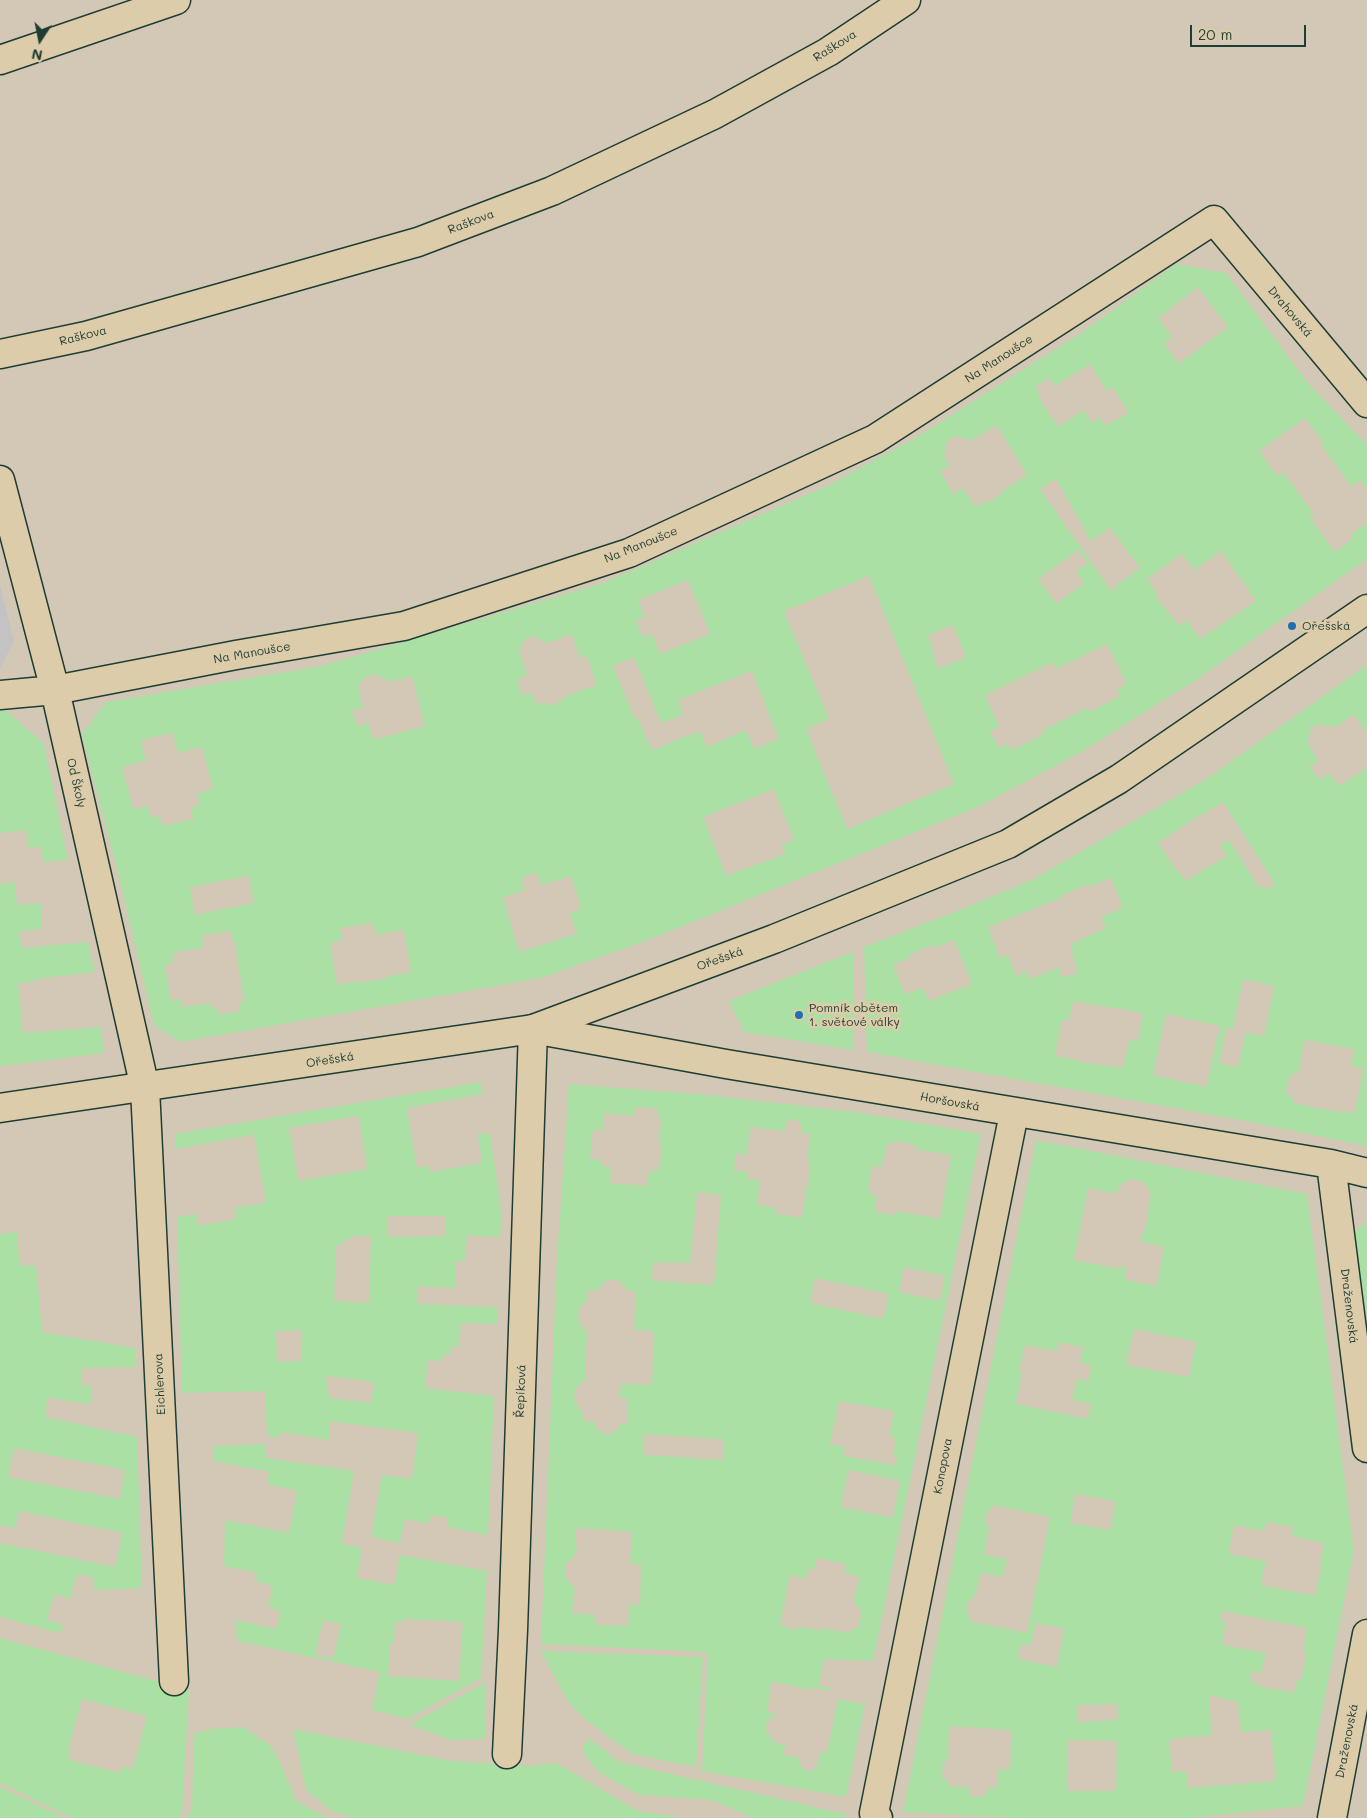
<!DOCTYPE html>
<html>
<head>
<meta charset="utf-8">
<style>
	body { margin:0 }
	#map { position:relative; width:1367px; height:1818px; overflow:hidden; background:#d2c8b5; font-family:Mali,sans-serif }
	canvas { display:block }
	.north { position:absolute; left:15px; top:15px; width:50px; height:50px; -webkit-text-stroke:4px #ddcca9; paint-order:stroke; rotate:191deg; font-size:14px; font-weight:700; line-height:20px; text-align:center; color:#1f3d34 }
	.north::after { content:''; display:block; margin:auto; width:18px; height:22px; background:#1f3d34; clip-path:polygon(50% 0,100% 100%,50% 72%,0 100%) }
	.scale { position:absolute; left:1190px; top:25px; width:116px; height:22px; box-sizing:border-box; border:2px solid #1f3d34; border-top:0; padding-left:6px; font-size:15px; line-height:18px; white-space:nowrap; color:#1f3d34; -webkit-text-stroke:4px #ddcca9; paint-order:stroke }
</style>
</head>
<body>
<div id="map">
<canvas width="1367" height="1818"></canvas>
<div class="north">N</div>
<div class="scale">20 m</div>
</div>
<script>
const g = document.querySelector('canvas').getContext('2d');
g.lineJoin = 'round';
function fill(path, color) { g.fillStyle = color; g.fill(path, 'evenodd'); }
function stroke(path, color, width, dash) { g.strokeStyle = color; g.lineWidth = width; g.lineCap = dash ? 'butt' : 'round'; g.setLineDash(dash || []); g.stroke(path); }
function drawText(font, color, halo, rows, align = 'center') {
  g.font = font + ' Mali,sans-serif'; g.lineWidth = 5; g.setLineDash([]); g.textBaseline = 'middle'; g.strokeStyle = halo; g.fillStyle = color; for (const [text, x, y, turn = 0] of rows) {
    g.save(); g.translate(x, y); g.rotate((+turn || 0) * Math.PI / 180); g.textAlign = isNaN(turn) ? turn : align; if (halo) g.strokeText(text, 0, 0); g.fillText(text, 0, 0); g.restore();
  }
}
fill(new Path2D(`
	M0,585L14,641L0,669Z`), '#c4c3c4');
fill(new Path2D(`
	M1176,264L1226,273L1307,382L1367,445V489L1360,480L1351,486L1321,445L1324,443L1305,418L1259,451L1277,476L1283,472L1314,514L1309,517L1335,552L1353,539L1351,534L1367,523V559L1196,680L1081,752L980,806L648,940L541,978L181,1042L154,1026L118,873L82,734L106,702L322,666L603,583L827,486L917,437L1084,331ZM1198,287L1228,327L1179,364L1164,343L1172,337L1158,318ZM1090,364L1107,391L1113,387L1129,413L1105,426L1100,418L1092,423L1084,410L1058,427L1039,398L1040,397L1036,386L1049,378L1055,386ZM997,425L1027,475L1001,492L1002,494L988,503L986,501L975,507L963,488L953,494L940,471L950,465L943,455L945,453V446L949,439L958,436L967,440L969,438L971,441ZM1056,479L1091,541L1110,528L1140,568L1113,588L1115,590L1112,592L1040,489ZM1078,550L1088,563L1076,572L1084,583L1056,604L1038,579ZM1221,551L1256,601L1200,639L1187,620L1179,626L1156,597L1158,596L1147,579L1182,554L1194,570ZM869,576L954,784L847,829L806,729L829,719L784,611ZM688,580L710,634L660,654L652,634L643,638L636,621L645,617L638,600ZM953,625L966,657L938,669L928,635ZM572,634L580,658L587,656L597,685L563,697L564,700L546,706L545,702L537,705L532,693L522,696L517,679L527,676L519,650L521,648L525,639L534,636L546,643ZM1107,644L1127,684L1117,689L1120,696L1089,712L1087,708L1041,731L1043,735L1012,750L1008,744L999,748L990,732L999,726L985,695L1053,662L1056,669ZM634,657L661,723L683,715L678,700L752,671L779,739L754,749L746,730L707,747L700,731L652,750L638,718L635,719L613,666ZM376,674L383,679H386L387,682L412,676L425,726L381,738H372L369,723L357,726L352,710L363,707L358,686L361,684L365,677ZM173,733L178,753L202,747L213,789L197,793L200,805L191,808L193,819L162,826L160,816L151,818L148,806L133,809L122,767L146,761L141,740ZM774,789L794,840L782,845L785,854L726,876L703,817ZM537,873L541,885L571,876L581,909L570,913L577,934L519,952L503,897L525,890L521,878ZM249,876L254,903L195,915L190,887ZM373,923L376,935L404,930L411,972L388,976V978L361,983L360,981L337,985L330,943L342,940L340,928ZM231,931L233,942H235L244,1002L239,1003L240,1011L219,1015L217,1007L212,1008L211,1003L182,1007L181,999L171,1001L165,965L174,962L172,953L204,947L202,935Z
	M1367,665V733L1354,714L1334,728L1331,725L1328,727L1318,724L1309,731V740L1307,742L1318,760L1310,767L1320,780L1329,773L1339,786L1367,768V1146L1246,1121L867,1052L864,947L960,910L1032,880L1208,778ZM1223,802L1275,884L1267,890L1264,886L1259,888L1229,840L1220,845L1227,856L1185,881L1179,871L1177,872L1158,843L1201,814L1202,815ZM1111,878L1123,908L1101,917L1106,928L1071,944L1077,974L1060,977L1061,967L1029,979L1027,971L1016,976L1008,955L1000,958L988,927L1063,897L1062,895L1088,884L1089,887ZM954,940L972,984L929,1001L923,988L905,994L893,965L911,957L910,954L934,945L935,948ZM1243,979L1274,986L1264,1036L1246,1032L1238,1067L1219,1063L1226,1028L1233,1029ZM1073,1001L1143,1013L1138,1041L1129,1040L1123,1068L1078,1062V1060L1055,1056L1062,1020H1069ZM1166,1014L1220,1026L1206,1087L1153,1075ZM1305,1040L1354,1049L1351,1066L1363,1069L1355,1113L1343,1111L1342,1113L1293,1103L1294,1098L1290,1097L1286,1091L1289,1077L1295,1073H1298Z
	M6,710L44,744L68,860L43,862L41,847L28,848L26,830L0,833V711Z
	M15,882L17,905L41,903L42,929L19,931L22,948L88,942L95,972L36,979L35,981L18,983L23,1033L101,1027L104,1053L0,1066V884Z
	M853,952L854,1050L744,1032L729,1001Z
	M481,1082L483,1094L407,1108L417,1168L429,1166L430,1172L482,1163L478,1134L490,1133L502,1216L500,1237L467,1235L465,1261H455V1288L418,1286L417,1304L497,1307V1324L461,1323L459,1347L451,1346L450,1355L443,1354L442,1361L428,1360L425,1388L494,1396L488,1535L447,1527L448,1518L431,1515L429,1524L405,1519L400,1543L371,1537L382,1475L412,1479L418,1433L329,1421L330,1440L281,1432L279,1438L267,1436L265,1391L182,1393L177,1217L196,1214L199,1226L236,1219L234,1208L266,1203L254,1135L175,1149V1134ZM359,1116L367,1169L298,1181L289,1128ZM387,1216H445L446,1236L388,1237ZM354,1236H371L369,1303L334,1301L336,1246ZM302,1330V1361L277,1362L276,1331ZM326,1376L374,1382L371,1403L329,1398Z
	M569,1084L706,1095L855,1112L981,1134L873,1661L824,1659L819,1686L831,1688L830,1691L813,1688L812,1690L775,1682L771,1684L767,1712L778,1715C769,1717 765,1723 767,1732L773,1740V1742L785,1745L783,1755L799,1758L801,1767C806,1772 811,1771 817,1768L821,1751L827,1752L838,1699L865,1704L846,1797L702,1771L708,1652L541,1644L557,1258ZM635,1107L658,1109V1118H661L659,1146H662L659,1170L649,1171L647,1186L610,1183L611,1167L601,1166V1160L590,1159L593,1130H603L604,1113L634,1116ZM795,1119L802,1124L801,1132L810,1134L807,1161L810,1162L808,1189H806L802,1218L775,1214L776,1208L757,1205L760,1180L747,1179L748,1172L734,1170L736,1153L747,1155L750,1127L785,1131L786,1122ZM894,1141L916,1145L915,1149L951,1155L940,1219L897,1211L896,1215L875,1212L877,1196L870,1195L871,1191L868,1189L872,1166L882,1167L887,1143L893,1144ZM697,1192L721,1195L714,1285L652,1281L653,1262L690,1263ZM904,1267L945,1276L940,1301L899,1292ZM815,1278L889,1294L883,1319L810,1303ZM607,1280H618L625,1287V1290L636,1291L634,1330L654,1331L652,1385L621,1384L620,1398H628L627,1424H619V1427L612,1434L602,1433L595,1426V1422L583,1421V1411H580V1407L577,1406L574,1396L577,1386L581,1385V1380H585L587,1330H583V1326H581C577,1318 577,1311 582,1304H584L585,1300H587V1290H598ZM839,1401L894,1411L889,1437L896,1438L893,1455L897,1456L895,1465L843,1456L845,1447L830,1444ZM644,1434L724,1439V1460L643,1455ZM848,1470L900,1481L893,1518L841,1507ZM576,1528L632,1532L630,1564L641,1565L640,1605L629,1604L628,1626L595,1625V1615L572,1613L575,1587H572V1584L565,1578L566,1563L573,1558V1555L576,1554L577,1547H576ZM817,1558L846,1564L844,1573L860,1577L853,1602H856L855,1605L858,1606L862,1613L859,1626L853,1630H851L849,1633L822,1628V1631L798,1626L797,1630L780,1625L790,1575L806,1579L808,1569L814,1570Z
	M1036,1140L1307,1194L1354,1551L1303,1806L1189,1818H1026L903,1812ZM1130,1179L1143,1181L1151,1193L1145,1231L1143,1230L1140,1241L1164,1247L1157,1286L1125,1280L1127,1267L1121,1266L1120,1269L1074,1260L1088,1188L1117,1194L1118,1187ZM1134,1329L1196,1342L1189,1377L1126,1365ZM1059,1342L1083,1347L1080,1362L1091,1365L1088,1381L1077,1379L1072,1400L1091,1404L1088,1419L1016,1404L1022,1373L1019,1372L1025,1345L1057,1351ZM1075,1494L1116,1501L1110,1530L1070,1523ZM994,1505L1050,1517L1027,1633L970,1621L967,1609L968,1602L975,1596L981,1573L1003,1577L1007,1559L984,1554L989,1529L985,1520L986,1514ZM1267,1522L1293,1527L1292,1536L1324,1543L1320,1566L1321,1567L1315,1596L1261,1585L1266,1561L1229,1554L1234,1525L1264,1531ZM1222,1611L1307,1628L1303,1651L1307,1653L1301,1680L1297,1679L1294,1693L1259,1686V1684L1250,1681L1252,1671L1261,1673L1266,1653L1222,1645L1226,1621L1220,1620ZM1036,1623L1064,1629L1057,1667L1018,1659L1021,1644L1031,1645ZM1209,1695L1238,1702L1241,1732L1271,1730L1276,1781L1188,1788L1186,1771L1172,1772L1169,1739L1212,1735ZM1117,1704V1720L1078,1722V1705ZM949,1726L1012,1730L1010,1770L998,1769V1788H987L986,1797L970,1796V1787L947,1786V1779L942,1778L943,1761H948ZM1068,1740L1117,1741L1116,1791H1068Z
	M1367,1221V1318L1353,1234Z
	M17,1232L20,1266L36,1265L42,1332L135,1348V1367L81,1368V1385L91,1386V1403H79L48,1397L45,1417L137,1437L142,1588L94,1590L93,1577L77,1574L70,1599L54,1594L47,1620L63,1625L60,1633L0,1617V1543L115,1567L123,1533L19,1511L15,1528L0,1525V1234ZM14,1448L125,1470L120,1499L8,1477Z
	M265,1444L266,1458L354,1471L342,1544L362,1548L357,1578L394,1585L400,1555L487,1571L481,1678L408,1719L372,1710L380,1672L237,1641L236,1620L276,1629L281,1611L268,1607L273,1586L256,1581L257,1573L224,1566L225,1520L289,1533L297,1491L267,1484L269,1472L213,1461L214,1446ZM405,1619L463,1622L459,1681L388,1676L390,1644L394,1643L395,1622H404ZM323,1620L341,1624L333,1659L315,1655Z
	M0,1638L189,1690L182,1812L180,1818H73L0,1783ZM82,1699L147,1716L133,1769L122,1766L120,1773L69,1760L71,1752L68,1751Z
	M541,1651L703,1657L696,1767L632,1754L586,1720L568,1702Z
	M486,1682L485,1739L451,1740L409,1725Z
	M243,1727L270,1745L281,1764L296,1801L328,1818H188L192,1807L194,1734L211,1729Z
	M293,1729L451,1761L530,1766L556,1763L638,1811L683,1818H354L332,1811L306,1790Z
	M590,1739L619,1762L845,1814V1818H753L711,1800L639,1795L598,1772L584,1754V1744Z
	M0,1787L65,1818H0Z`), '#aae0a3');
const minor = new Path2D(`
	M0,60L176,0
	M0,354L86,336L418,242L552,191L715,114L828,52L906,0
	M0,480L55,690L145,1088L174,1681
	M0,695L55,690L236,655L404,626L629,553L875,439L1214,220L1367,403
	M1331,1164L1367,1448
	M507,1754L513,1630L533,1029L726,1064L1331,1164L1367,1173
	M878,1818L874,1813L1014,1113
	M1332,1818L1367,1634`);
const tertiary = new Path2D(`
	M0,1108L533,1029L774,939L1008,844L1119,779L1367,609`);
stroke(minor, '#1f3d34', 31);
stroke(tertiary, '#1f3d34', 31);
stroke(minor, '#ddcca9', 28);
stroke(tertiary, '#ddcca9', 28);
for (const [x, y, r, color] of [
	[1292,626,5,"#1f6fb2"],
	[799,1015,5,"#1f6fb2"]
]) { const dot = new Path2D(); dot.arc(x, y, r, 0, 2 * Math.PI); g.fillStyle = color; g.fill(dot); stroke(dot, '#ddcca9', 2); }
drawText('12px', '#1f3d34', '#ddcca9', [
	["Raškova",835,46,-32],
	["Raškova",471,222,-21],
	["Drahovská",1290,312,50],
	["Raškova",83,336,-14],
	["Na Manoušce",999,359,-33],
	["Na Manoušce",641,545,-22],
	["Na Manoušce",252,653,-10],
	["Od Školy",76,783,77],
	["Ořešská",720,959,-20],
	["Ořešská",330,1060,-9],
	["Horšovská",950,1102,10],
	["Draženovská",1349,1306,83],
	["Eichlerova",160,1384,-93],
	["Řepíková",521,1391,-88],
	["Konopova",943,1466,-79],
	["Draženovská",1347,1741,-79]
]);
drawText('12px', '#1f3d34', '#ddcca9', [
	["Ořešská",1302,626],
	["Pomník obětem",809,1008],
	["1. světové války",809,1022]
], 'left');
</script>
</body>
</html>
